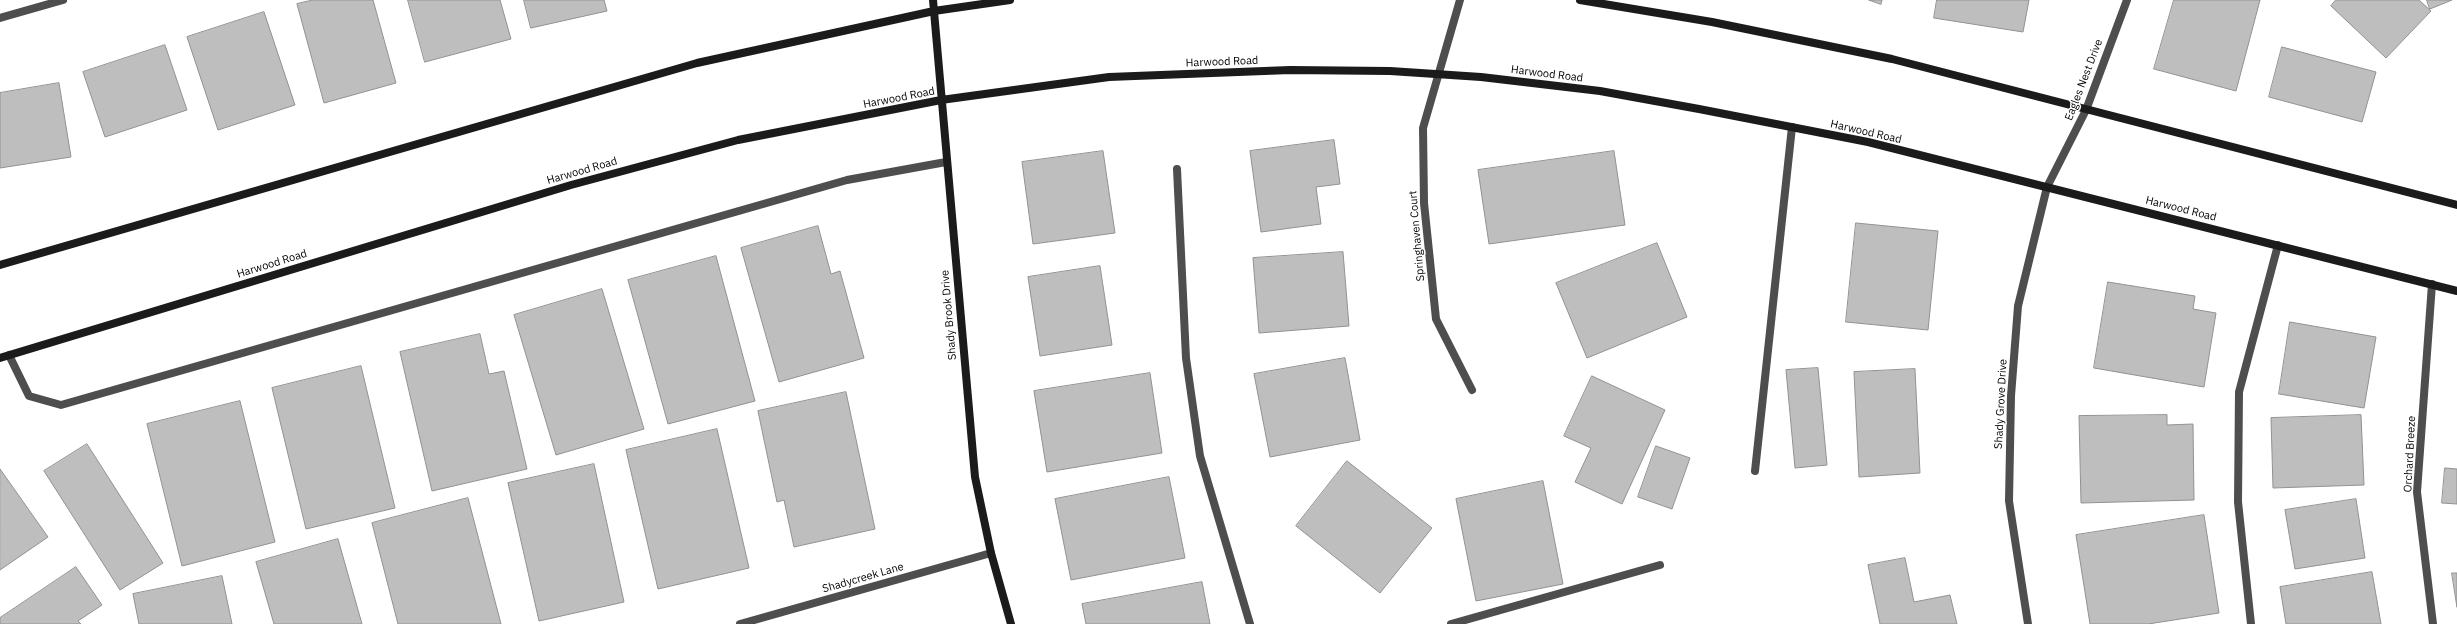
<!DOCTYPE html>
<html>
<head>
<meta charset="utf-8">
<style>
	body { margin:0 }
	canvas { display:block; background:#fff }
</style>
</head>
<body>
<canvas width="2457" height="624"></canvas>
<script>
const g = document.querySelector('canvas').getContext('2d');
g.lineJoin = 'round';
function fill(path, color) { g.fillStyle = color; g.fill(path, 'evenodd'); }
function stroke(path, color, width, dash) { g.strokeStyle = color; g.lineWidth = width; g.lineCap = dash ? 'butt' : 'round'; g.setLineDash(dash || []); g.stroke(path); }
function drawText(font, color, halo, rows, align = 'center') {
  g.font = font + ' "IBM Plex Sans",sans-serif'; g.lineWidth = 3; g.setLineDash([]); g.textBaseline = 'middle'; g.strokeStyle = halo; g.fillStyle = color; for (const [text, x, y, turn = 0] of rows) {
    g.save(); g.translate(x, y); g.rotate((+turn || 0) * Math.PI / 180); g.textAlign = isNaN(turn) ? turn : align; if (halo) g.strokeText(text, 0, 0); g.fillText(text, 0, 0); g.restore();
  }
}
const building = new Path2D(`
	M313,0H373L396,83L324,103L297,4Z
	M408,0H500L511,39L425,62Z
	M524,0H604L607,11L531,28Z
	M1869,0H1882L1881,4Z
	M1937,0H2029L2023,32L1934,18Z
	M2174,0H2260L2236,91L2154,69Z
	M2336,0H2419L2431,11L2386,58L2331,6Z
	M2427,0H2452L2430,9Z
	M264,12L295,105L218,130L187,37Z
	M165,45L187,110L105,137L83,72Z
	M2282,47L2376,72L2362,122L2269,97Z
	M59,83L71,157L0,168V93Z
	M1334,140L1340,184L1316,187L1321,224L1261,232L1250,151Z
	M1103,151L1115,233L1033,244L1022,162Z
	M1614,151L1625,225L1489,244L1478,170Z
	M1856,223L1938,231L1928,330L1846,322Z
	M818,226L831,274L840,271L864,358L779,382L741,248Z
	M1657,243L1687,317L1587,358L1556,283Z
	M1343,252L1349,326L1259,333L1253,258Z
	M716,256L755,401L668,424L628,280Z
	M1100,266L1112,345L1040,356L1028,277Z
	M2108,282L2195,296L2193,309L2216,313L2204,387L2094,368Z
	M602,289L644,429L556,455L514,315Z
	M2290,322L2376,337L2364,408L2279,394Z
	M480,334L489,374L504,371L527,469L432,491L400,352Z
	M1345,358L1360,440L1270,457L1254,374Z
	M361,366L395,508L306,529L272,388Z
	M1818,368L1827,465L1795,468L1786,370Z
	M1915,369L1920,473L1859,477L1854,372Z
	M1150,373L1162,453L1047,472L1034,391Z
	M1592,376L1665,410L1622,504L1575,482L1591,448L1564,436Z
	M846,392L875,529L794,547L784,500L777,502L758,411Z
	M240,401L275,542L182,566L147,424Z
	M2167,415V425L2193,424L2194,500L2081,503L2079,416Z
	M2361,415L2364,485L2273,488L2271,418Z
	M717,429L749,568L658,589L626,450Z
	M87,444L163,563L120,590L44,471Z
	M1656,446L1690,458L1672,509L1638,497Z
	M1347,461L1432,528L1380,593L1296,526Z
	M594,464L624,602L539,621L508,483Z
	M2445,468L2457,469V504L2442,503Z
	M0,469L48,537L0,570Z
	M1169,477L1185,558L1071,580L1055,499Z
	M1543,481L1563,584L1476,601L1456,499Z
	M468,498L501,624H398L372,523Z
	M2356,499L2365,558L2295,569L2285,510Z
	M2204,515L2219,613L2148,624H2090L2076,535Z
	M338,539L362,624H274L256,562Z
	M1905,558L1914,602L1950,595L1957,624H1880L1868,565Z
	M76,567L102,605L78,621L81,624H0V618Z
	M2372,572L2381,624H2286L2280,587Z
	M2452,573H2457V607Z
	M222,576L232,624H139L133,594Z
	M1202,582L1210,624H1086L1082,604Z`);
fill(building, '#bebebe');
stroke(building, '#929292', 1);
stroke(new Path2D(`
	M1177,169L1186,358L1200,456L1250,624
	M9,355L29,396L61,405L847,180L946,162
	M1755,471L1792,127
	M1451,624L1660,565
	M2251,624L2238,502L2239,392L2278,245`), '#4e4e4e', 8);
stroke(new Path2D(`
	M1460,0L1423,128L1424,203L1436,319L1472,390
	M0,18L63,0
	M2432,284L2417,492L2433,624
	M740,624L991,553
	M2028,624L2009,501L2011,396L2018,306L2047,187L2086,110L2127,0`), '#4e4e4e', 8);
stroke(new Path2D(`
	M933,0L975,477L991,553L1011,624
	M1580,0L1712,22L1892,59L2457,205
	M0,265L697,63L934,11L1010,0
	M0,358L571,185L738,140L941,100L1109,77L1290,70L1390,71L1481,77L1600,91L1699,109L1868,142L2457,291`), '#1b1b1b', 8);
drawText('11px', '#000', '#fff', [
	["Harwood Road",1222,62,-2],
	["Harwood Road",1547,74,7],
	["Eagles Nest Drive",2084,80,-69],
	["Harwood Road",899,98,-11],
	["Harwood Road",1866,132,13],
	["Harwood Road",582,171,-16],
	["Harwood Road",2181,209,14],
	["Springhaven Court",1417,236,-95],
	["Harwood Road",272,264,-17],
	["Shady Brook Drive",949,315,-95],
	["Shady Grove Drive",2001,404,-87],
	["Orchard Breeze",2410,454,-87],
	["Shadycreek Lane",863,578,-16]
]);
</script>
</body>
</html>
